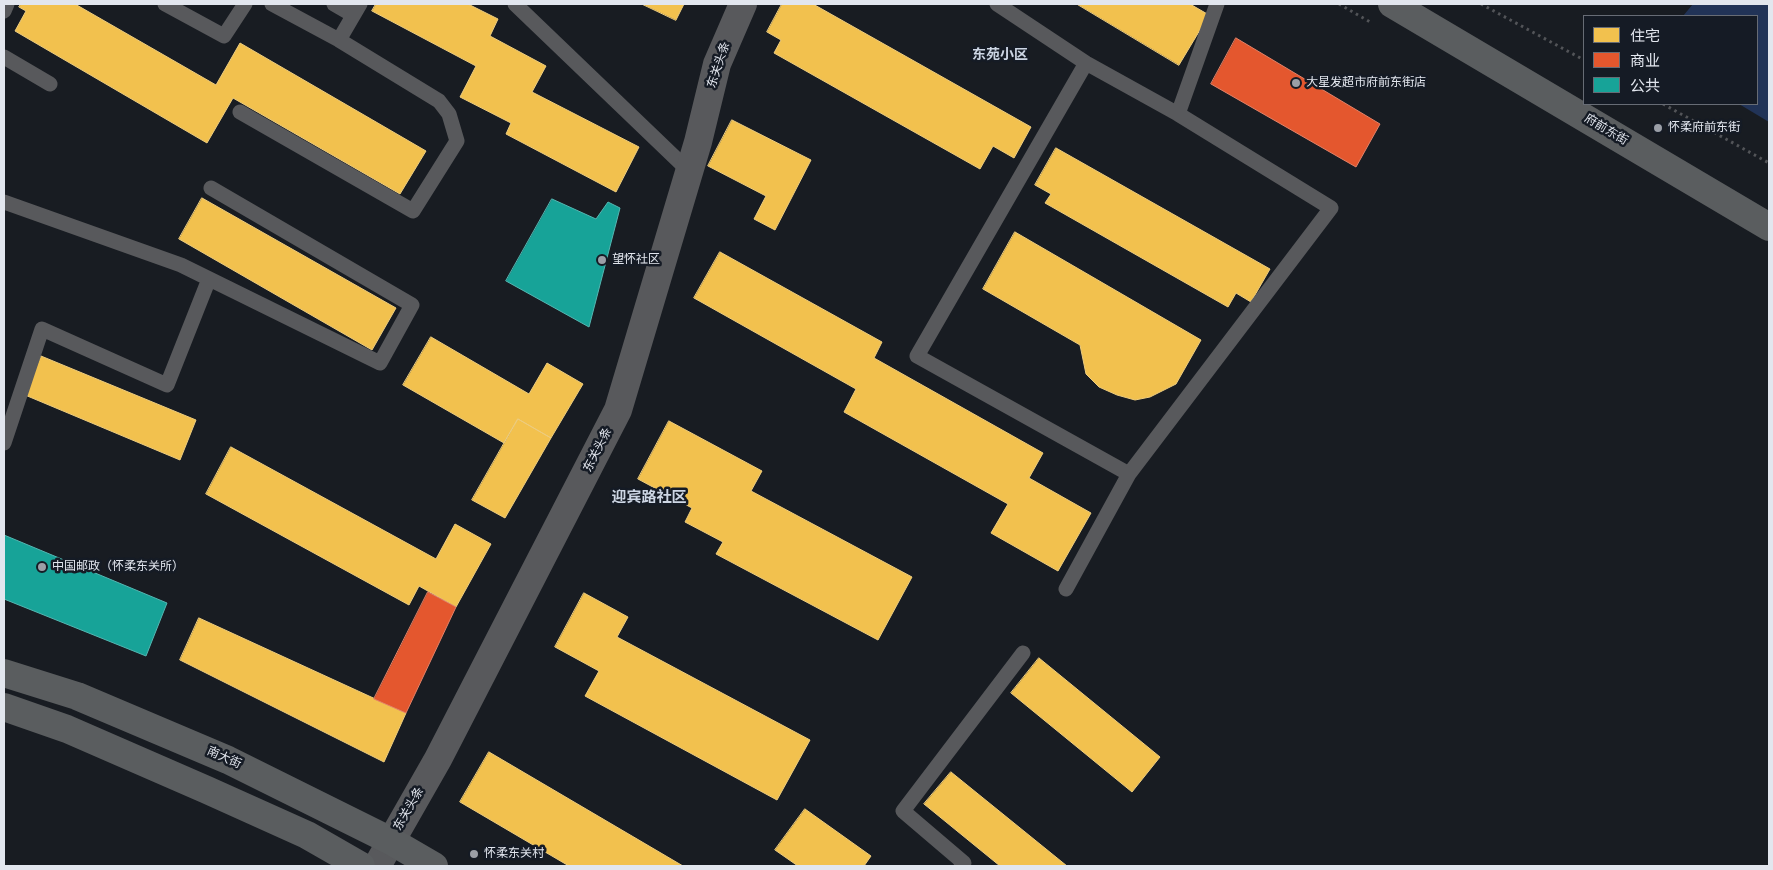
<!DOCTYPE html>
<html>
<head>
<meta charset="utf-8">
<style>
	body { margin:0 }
	#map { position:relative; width:1773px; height:870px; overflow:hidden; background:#181c22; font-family:"DejaVu Sans","Noto Sans SC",sans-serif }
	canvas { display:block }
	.frame { position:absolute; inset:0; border:5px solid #e2e6ee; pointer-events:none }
	.legend { position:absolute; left:1583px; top:15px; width:175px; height:90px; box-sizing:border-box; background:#151b25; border:1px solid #676c75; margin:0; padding:6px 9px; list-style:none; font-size:15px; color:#e2e6ee }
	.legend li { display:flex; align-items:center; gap:10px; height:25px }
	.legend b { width:25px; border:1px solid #676c75 }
</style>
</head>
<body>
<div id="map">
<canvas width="1773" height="870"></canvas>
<div class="frame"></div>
<ul class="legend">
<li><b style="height:14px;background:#f2c14e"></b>住宅</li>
<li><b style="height:14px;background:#e4572e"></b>商业</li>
<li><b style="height:14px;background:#17a398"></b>公共</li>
</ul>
</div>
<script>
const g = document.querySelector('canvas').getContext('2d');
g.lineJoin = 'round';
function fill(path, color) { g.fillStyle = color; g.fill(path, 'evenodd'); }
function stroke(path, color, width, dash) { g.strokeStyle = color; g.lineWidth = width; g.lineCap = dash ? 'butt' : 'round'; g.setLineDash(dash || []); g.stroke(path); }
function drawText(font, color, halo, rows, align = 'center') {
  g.font = font + ' "DejaVu Sans","Noto Sans SC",sans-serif'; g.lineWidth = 5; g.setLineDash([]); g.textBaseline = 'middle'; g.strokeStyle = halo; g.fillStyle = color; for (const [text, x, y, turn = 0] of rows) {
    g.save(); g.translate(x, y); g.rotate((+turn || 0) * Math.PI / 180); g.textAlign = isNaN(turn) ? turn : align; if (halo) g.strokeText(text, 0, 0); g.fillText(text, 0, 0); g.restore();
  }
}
fill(new Path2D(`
	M1693,4H1769V122L1739,104H1757V16H1683Z`), '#213357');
const homes = new Path2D(`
	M21,4H75L216,85L240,43L426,151L400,194L233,98L207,143L15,31L26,11L19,7Z
	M376,4H468L498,19L490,36L546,66L532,92L639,147L616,192L506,134L511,123L460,97L476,66L372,11Z
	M642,4H684L676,20Z
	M782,4H813L1031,127L1014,158L993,146L980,169L774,53L781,40L767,32Z
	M1077,4H1190L1209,15L1179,65Z
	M732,120L811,160L775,230L754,219L766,196L708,166Z
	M1056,148L1270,269L1251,302L1236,293L1228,307L1045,203L1051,194L1035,185Z
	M202,198L396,308L372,350L179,239Z
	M1015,232L1201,340L1176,384L1150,397L1135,400L1117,395L1099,387L1086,374L1080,345L983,289Z
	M720,252L882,342L874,358L1043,453L1029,478L1091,513L1058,571L991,533L1008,504L844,412L856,389L694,298Z
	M431,337L529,394L547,363L583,384L551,438L518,419L504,443L403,385Z
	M41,356L196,420L180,460L25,395Z
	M518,419L551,438L505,518L472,500Z
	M669,421L762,471L751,491L912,577L878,640L716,554L723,542L685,522L692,508L638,479Z
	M231,447L436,559L455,524L491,544L456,607L419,586L409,605L206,494Z
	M584,593L628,617L617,637L810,740L777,800L585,696L599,671L555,647Z
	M199,618L406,713L384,762L180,660Z
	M1039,658L1160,757L1132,792L1011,693Z
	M489,752L683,866H569L460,802Z
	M951,772L1067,866H1000L924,804Z
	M805,809L871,856L864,866H798L775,850Z`);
fill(homes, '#f2c14e');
stroke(homes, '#edcc7e', 1);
const shops = new Path2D(`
	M1236,38L1380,124L1356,167L1211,84Z
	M428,592L456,607L406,713L374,699Z`);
fill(shops, '#e4572e');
stroke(shops, '#e38268', 1);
const public = new Path2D(`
	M552,199L596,219L608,202L620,208L589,327L506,281Z
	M4,535L167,603L146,656L4,599Z`);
fill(public, '#17a398');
stroke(public, '#54b7b2', 1);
stroke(new Path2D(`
	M1339,4L1370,22
	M1481,4L1584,60
	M1663,104L1769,163`), '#525458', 3, [2.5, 4]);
stroke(new Path2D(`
	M165,4L224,36L245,4
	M272,4L339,40L360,4
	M334,4L353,15
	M515,4L689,171
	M997,4L1086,63L1178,114L1331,208L1129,474L1066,589
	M4,11L7,4
	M4,57L50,84
	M1086,63L917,356L1129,474
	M240,112L413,211L457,141L449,114L439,101L339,40
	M1178,114L1217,4
	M4,202L181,265L380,363L412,305L211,188
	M4,443L42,329L167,385L209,279
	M961,866L964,863L903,811L1023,653`), '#58595c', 15);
stroke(new Path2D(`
	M377,866L438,759L618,410L698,142L717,64L743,4`), '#58595c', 28);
stroke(new Path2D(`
	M1392,4L1769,227
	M4,673L77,696L228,760L391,841L434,866
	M4,707L67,729L207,790L307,835L361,866`), '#5a5d5f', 28);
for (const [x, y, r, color] of [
	[1296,83,5,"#9b9fa7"],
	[1658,128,5,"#9b9fa7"],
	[602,260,5,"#9b9fa7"],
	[42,567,5,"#9b9fa7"],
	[474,854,5,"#9b9fa7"]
]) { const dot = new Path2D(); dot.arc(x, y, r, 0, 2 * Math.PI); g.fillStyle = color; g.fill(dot); stroke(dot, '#151b25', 2); }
drawText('12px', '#e2e6ee', '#151b25', [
	["东关头条",719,65,-72],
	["府前东街",1606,130,31],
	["东关头条",598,450,-63],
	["南大街",224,758,24],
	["东关头条",409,809,-60]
]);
drawText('12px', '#e2e6ee', '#151b25', [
	["大星发超市府前东街店",1306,83],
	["怀柔府前东街",1668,128],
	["望怀社区",612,260],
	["中国邮政（怀柔东关所）",52,567],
	["怀柔东关村",484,854]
], 'left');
drawText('bold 14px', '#cdd6e4', '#151b25', [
	["东苑小区",1000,55]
]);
drawText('bold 15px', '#cdd6e4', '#151b25', [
	["迎宾路社区",649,498]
]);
</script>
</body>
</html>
